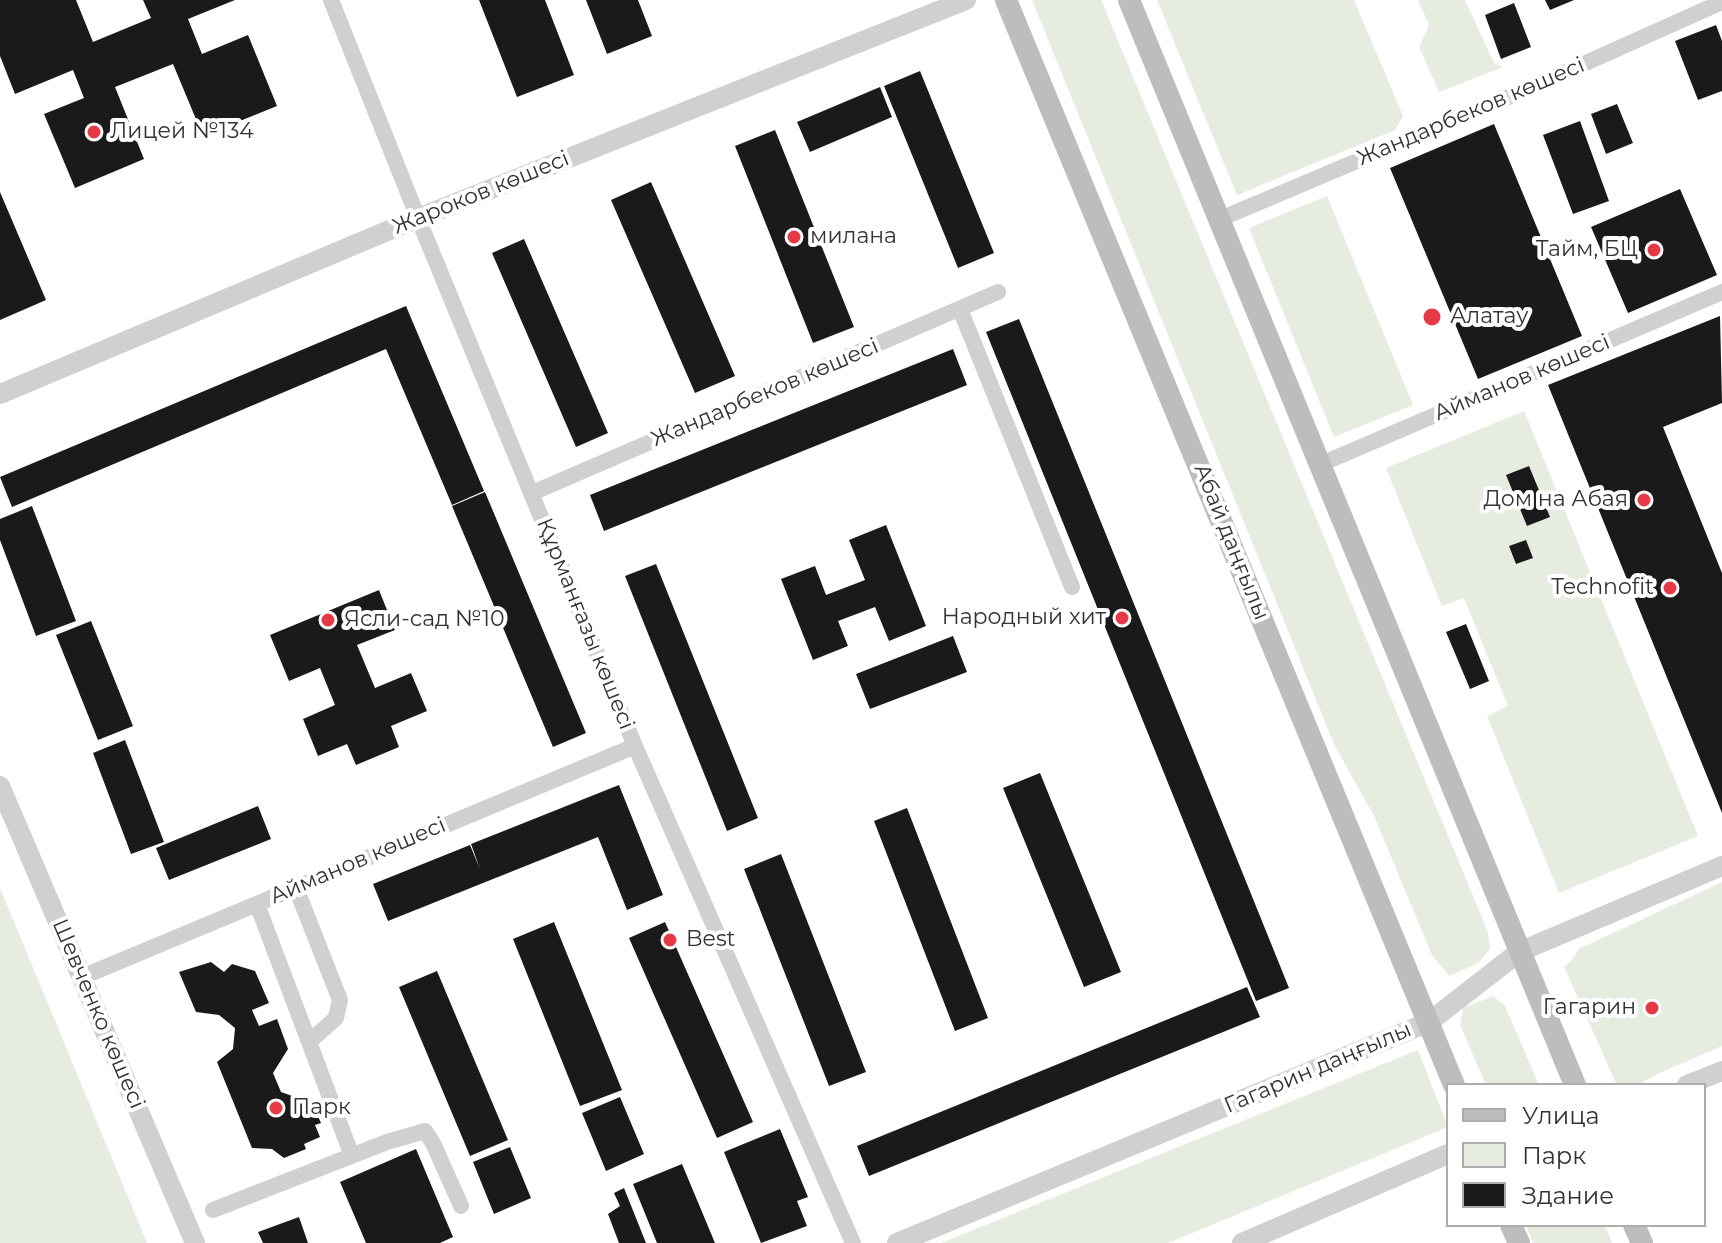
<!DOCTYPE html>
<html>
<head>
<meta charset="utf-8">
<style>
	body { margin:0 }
	#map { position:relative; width:1722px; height:1243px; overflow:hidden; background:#fff; font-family:Montserrat,sans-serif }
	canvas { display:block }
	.legend { position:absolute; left:1446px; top:1083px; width:260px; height:144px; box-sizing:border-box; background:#fff; border:2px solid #adadad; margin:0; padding:10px 14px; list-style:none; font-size:24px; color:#333 }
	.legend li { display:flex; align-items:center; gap:16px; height:40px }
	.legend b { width:40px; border:2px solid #adadad }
</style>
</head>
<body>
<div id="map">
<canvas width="1722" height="1243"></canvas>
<ul class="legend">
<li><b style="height:10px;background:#bdbdbd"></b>Улица</li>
<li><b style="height:22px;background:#e6ecdf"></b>Парк</li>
<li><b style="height:22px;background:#1a1a1a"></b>Здание</li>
</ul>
</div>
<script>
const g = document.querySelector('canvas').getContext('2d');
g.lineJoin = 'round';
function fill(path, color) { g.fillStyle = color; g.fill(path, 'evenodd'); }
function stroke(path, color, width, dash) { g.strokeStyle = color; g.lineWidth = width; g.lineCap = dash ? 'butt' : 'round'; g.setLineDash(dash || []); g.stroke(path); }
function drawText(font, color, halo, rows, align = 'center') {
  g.font = font + ' Montserrat,sans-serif'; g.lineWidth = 8; g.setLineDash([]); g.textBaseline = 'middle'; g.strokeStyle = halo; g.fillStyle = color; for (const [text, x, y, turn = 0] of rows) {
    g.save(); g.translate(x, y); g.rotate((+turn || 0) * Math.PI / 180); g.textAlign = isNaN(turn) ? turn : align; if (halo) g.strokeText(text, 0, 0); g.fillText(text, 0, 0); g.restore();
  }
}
fill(new Path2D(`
	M1032,0H1101L1488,932L1490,949L1478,963L1449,976L1432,955L1374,816L1334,744Z
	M1157,0H1354L1403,116L1395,130L1237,195Z
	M1418,0H1465L1494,63L1503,67L1439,92L1419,47L1429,25Z
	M1327,196L1413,405L1334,437L1249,228Z
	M1524,411L1698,836L1559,893L1487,716L1508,706L1464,598L1442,606L1386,468Z
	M1722,882V1046L1655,1075L1638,1085H1617L1564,967L1572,960L1579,949Z
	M0,888L147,1243H0Z
	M1493,996L1505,1006L1539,1085H1486L1460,1025L1463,1008Z
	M1418,1050L1448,1127L1168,1243H941Z
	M1526,1225H1605L1612,1243H1533Z`), '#e6ecdf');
fill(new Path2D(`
	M0,0H76L93,42L151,18L143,0H235L188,19L202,54L248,35L277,106L203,136L173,64L115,87L144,159L75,188L44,114L84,98L73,70L15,94L0,56Z
	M479,0H545L574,75L517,97Z
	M586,0H638L652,36L607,54Z
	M1545,0H1574L1550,10Z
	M1514,3L1531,47L1501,59L1485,15Z
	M1716,25L1722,41V91L1698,100L1675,41Z
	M920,71L994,253L958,268L884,86Z
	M880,87L892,117L810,152L797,122Z
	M1617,104L1633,143L1606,154L1591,114Z
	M1580,121L1609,201L1573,214L1543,135Z
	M1494,124L1582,336L1478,379L1390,168Z
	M775,130L854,327L813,343L735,146Z
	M651,182L735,376L695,393L611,200Z
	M1680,189L1717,275L1628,313L1591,227Z
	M0,192L46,300L0,320Z
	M524,239L608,433L576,447L492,253Z
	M406,306L484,491L452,505L386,349L12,507L0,477Z
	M1720,316L1722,403L1663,427L1722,573V813L1548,385Z
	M1019,319L1289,988L1256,1001L986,332Z
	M953,349L967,385L604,531L590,495Z
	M1529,466L1550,517L1527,526L1506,475Z
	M485,492L586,733L553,747L452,506Z
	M32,506L76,621L36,636L0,540V519Z
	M886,525L926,626L889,641L875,607L838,621L848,646L813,660L781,579L815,566L826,595L865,580L849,540Z
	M1526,540L1533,558L1516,564L1509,546Z
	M656,564L758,818L727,831L625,576Z
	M379,590L395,630L357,645L375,688L411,673L427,711L391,726L399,747L356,765L347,744L318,756L303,719L335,705L320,668L289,681L270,635Z
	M91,621L133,726L98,740L56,635Z
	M1466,624L1489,681L1470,689L1446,632Z
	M953,636L967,672L870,709L856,674Z
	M125,740L164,842L131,854L93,753Z
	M1040,773L1121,972L1084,987L1003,788Z
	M619,785L663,895L627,910L598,837L388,921L373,884L470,845L480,869L471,844Z
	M258,806L271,839L169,880L156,848Z
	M907,808L988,1018L955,1031L874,821Z
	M781,854L866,1072L829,1086L744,869Z
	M554,922L622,1090L580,1106L513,939Z
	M665,922L753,1122L717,1138L629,938Z
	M211,962L224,972L232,964L255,971L269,1003L252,1010L259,1026L277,1019L288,1049L273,1073L281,1092L312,1103L321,1123L315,1125L320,1137L304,1144L306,1149L284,1158L272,1149L252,1148L217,1062L233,1049L235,1028L219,1015L196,1012L179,972Z
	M437,971L508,1140L470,1156L399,987Z
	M1247,987L1260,1017L869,1176L857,1146Z
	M620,1097L644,1154L606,1171L582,1113Z
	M780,1129L808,1197L797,1201L807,1226L761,1243L724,1152Z
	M510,1147L531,1198L494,1214L473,1162Z
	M416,1149L453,1237L440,1243H366L340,1182Z
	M682,1164L715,1243H657L633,1184Z
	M624,1188L646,1243H619L608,1214L620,1206L614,1193Z
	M299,1217L308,1243H263L258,1232Z`), '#1a1a1a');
stroke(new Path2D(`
	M331,0L418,218L635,746L853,1243
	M1220,219L1532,87L1722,2
	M960,309L1072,587
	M1321,464L1722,292
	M532,493L998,292
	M296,888L340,1000L336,1018L309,1042
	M257,904L352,1156
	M82,977L635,746
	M213,1210L387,1142L425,1131L433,1143L461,1206`), '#d0d0d0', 16);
stroke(new Path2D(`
	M0,394L418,218L966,0
	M0,786L195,1243
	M1687,1085L1722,1071
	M897,1243L1429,1022L1519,952L1722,866
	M1242,1243L1448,1154`), '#d0d0d0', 20);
stroke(new Path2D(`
	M1006,0L1454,1085
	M1129,0L1575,1085
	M1511,1225L1519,1243
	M1634,1225L1642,1243`), '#bdbdbd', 22);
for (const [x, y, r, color] of [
	[94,132,8,"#e63946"],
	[794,237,8,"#e63946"],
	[1654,250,8,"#e63946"],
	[1432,317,10,"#e63946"],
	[1644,500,8,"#e63946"],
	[1670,588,8,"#e63946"],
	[1122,618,8,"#e63946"],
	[328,620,8,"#e63946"],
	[670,940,8,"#e63946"],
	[1652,1008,8,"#e63946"],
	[276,1108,8,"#e63946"]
]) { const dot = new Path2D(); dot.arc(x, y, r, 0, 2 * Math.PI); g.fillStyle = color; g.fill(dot); stroke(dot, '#fff', 3); }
drawText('22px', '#333', '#fff', [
	["Жандарбеков көшесі",1471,112,-23],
	["Жароков көшесі",481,193,-22],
	["Айманов көшесі",1522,378,-23],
	["Жандарбеков көшесі",765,393,-23],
	["Абай даңғылы",1231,542,68],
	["Құрманғазы көшесі",585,624,68],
	["Айманов көшесі",358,861,-23],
	["Шевченко көшесі",98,1014,67],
	["Гагарин даңғылы",1318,1068,-23]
]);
drawText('22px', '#333', '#fff', [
	["Лицей №134",110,132],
	["милана",810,237],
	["Тайм, БЦ",1638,250,"right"],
	["Алатау",1450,317],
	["Дом на Абая",1628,500,"right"],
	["Technofit",1654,588,"right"],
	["Народный хит",1106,618,"right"],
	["Ясли-сад №10",344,620],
	["Best",686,940],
	["Гагарин",1636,1008,"right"],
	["Парк",292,1108]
], 'left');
</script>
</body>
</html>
